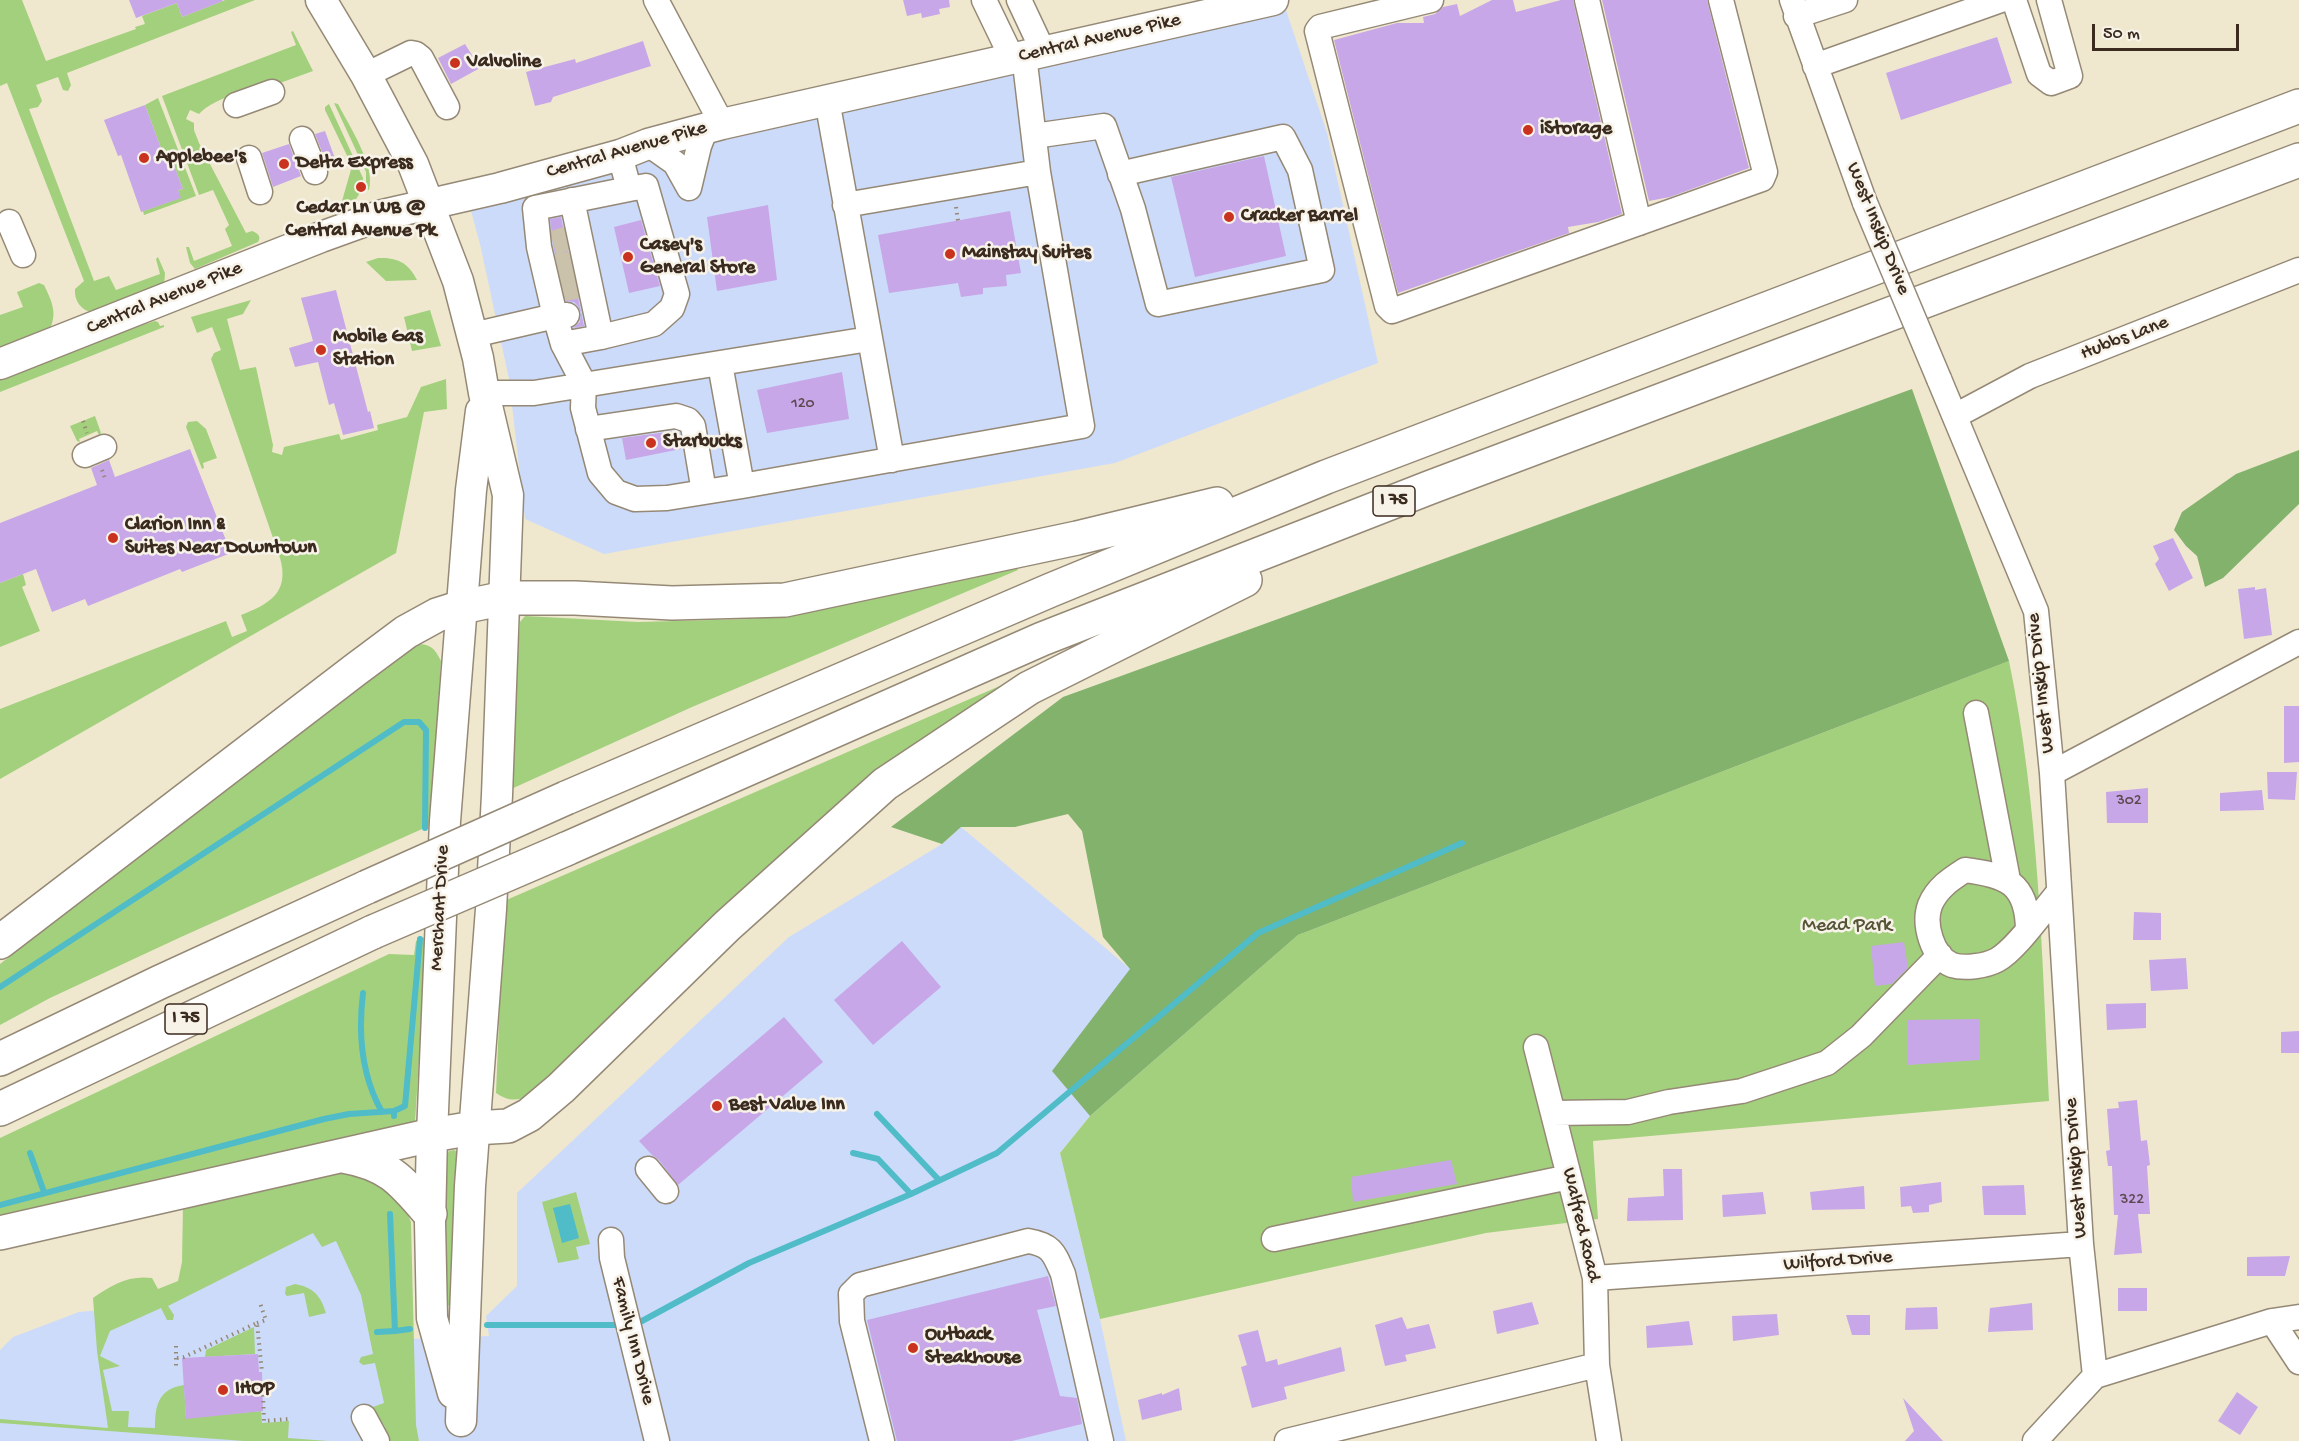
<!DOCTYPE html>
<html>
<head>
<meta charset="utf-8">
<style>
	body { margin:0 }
	#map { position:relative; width:2299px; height:1441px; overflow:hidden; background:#efe8cf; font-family:"Gochi Hand",sans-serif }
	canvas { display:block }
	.scale { position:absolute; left:2092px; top:24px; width:147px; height:27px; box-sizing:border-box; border:3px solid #3b2a1e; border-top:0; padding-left:8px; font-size:18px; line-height:21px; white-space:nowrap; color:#3b2a1e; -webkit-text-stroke:4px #f7f3e8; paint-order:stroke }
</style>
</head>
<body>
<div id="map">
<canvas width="2299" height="1441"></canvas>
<div class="scale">50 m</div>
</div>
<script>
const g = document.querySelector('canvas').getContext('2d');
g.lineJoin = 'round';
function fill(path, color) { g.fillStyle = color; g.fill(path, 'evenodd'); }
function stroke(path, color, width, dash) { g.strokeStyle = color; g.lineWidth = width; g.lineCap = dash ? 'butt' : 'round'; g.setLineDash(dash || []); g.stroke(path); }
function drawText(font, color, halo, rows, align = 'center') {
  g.font = font + ' "Gochi Hand",sans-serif'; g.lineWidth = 5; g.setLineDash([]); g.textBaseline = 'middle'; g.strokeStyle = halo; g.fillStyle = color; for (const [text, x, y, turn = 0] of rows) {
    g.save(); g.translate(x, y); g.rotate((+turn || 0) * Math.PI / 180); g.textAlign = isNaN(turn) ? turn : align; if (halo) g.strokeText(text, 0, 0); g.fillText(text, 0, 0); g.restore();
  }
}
fill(new Path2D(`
	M1285,7L1327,133L1378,363L1115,463L604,554L525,519L509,379L480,244L470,207L735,131Z
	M961,827L1196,1024L1090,1116L1060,1153L1100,1319L1126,1441H0V1350L13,1337L79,1312L124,1308L336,1215L411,1339L489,1336L486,1316L517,1286V1193L789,937L942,844Z`), '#cddbfa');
fill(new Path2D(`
	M0,0H22L46,61L136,29L135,27L145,24L142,16L177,3L182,17L225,0H255L67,73L71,85L68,91L63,90L58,77L36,85L42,101L38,107L29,109L94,281L109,276L116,290L160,274L156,259L158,257L165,273L164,286L93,313C81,310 74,301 75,289L84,281L7,83L0,86Z
	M293,31L313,71L280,83L278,80C256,88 214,97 199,114L190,110L186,119L194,123V130L199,143L246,233L252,231C257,233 262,236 258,242L195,269L190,263L186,247H189L194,261L232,246L225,229L229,225L213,190L199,195L162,96L296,45L291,32Z
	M158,98L196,196L144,215L143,211L180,198L178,190L183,189L171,157L165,159L145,105Z
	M334,103L338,104C349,126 376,166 369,190L366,189V172Z
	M329,104L363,178C363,192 355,206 340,208L352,166L325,110V107Z
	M378,258C397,257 409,263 417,280L386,281L366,262Z
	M39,283L44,285C52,302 58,313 49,331L0,352V315L23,307L17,292Z
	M251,300L243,314L227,319L240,370L256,367L273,445L272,452L282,455L284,447L339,434L341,440L378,430L377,425L407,417L421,387L446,379L447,409L424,412L396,553L0,779V709L226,621L232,637L247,631L241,615C269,604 290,593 280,558L211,359L214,353L221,350L212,327L197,333L191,317Z
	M430,310L441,346L412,351L404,317Z
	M155,321L158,322L160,326L164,325V327L0,392V375L75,346Z
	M95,416L101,433L99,435L97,431L79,439L80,442L77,441L70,426Z
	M197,421L206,429L217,458L203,463L204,468L202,469L186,427L188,422Z
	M1016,566L1018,570L692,707L509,790L520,622L525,616L638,622L751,619L830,608Z
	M23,574L26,585L22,587L40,631L0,647V583Z
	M417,644C431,644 435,649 441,661L431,825L181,937L50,998L0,1025V964L319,714Z
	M2009,661C2039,806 2042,954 2049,1101L1593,1141L1598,1219L1486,1233L1100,1319L1060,1153L1090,1116L1298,935Z
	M1002,685L1004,688L547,1084C529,1096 516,1107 496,1093L504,901Z
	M427,936L415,1122C276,1152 138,1189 0,1222V1138L389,954L414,955L416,941Z
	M454,1150L458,1152L451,1303L447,1307L444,1305L446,1157L449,1151Z
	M349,1172L382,1182L406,1210L411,1222L416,1425L419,1441H389L384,1425L370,1408L384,1403L375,1363L363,1365L359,1362L361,1357L373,1354L361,1295L336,1241L322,1247L313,1233L168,1306L174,1315L173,1320H167L161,1308L110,1331L100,1356L120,1366L103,1370L112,1411H129L128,1427L155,1428C155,1406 158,1389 184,1385L186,1418L261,1411L262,1423L289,1421L288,1438L328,1441H244L0,1423V1419L108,1428L97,1351L93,1298C112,1285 128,1275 152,1278L158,1289L178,1281L182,1262L183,1204Z
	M576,1192L590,1244L576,1247L579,1259L558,1263L542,1202Z
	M295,1284C313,1287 321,1296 326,1313L309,1317L304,1293L287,1296L285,1294L286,1287Z
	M254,1327L255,1354L205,1357L206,1350Z`), '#a3d07d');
fill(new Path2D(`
	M1912,389L2009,661L1298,935L1090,1116L1052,1071L1130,969L1103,937L1082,831L1068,814L1015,827H961L942,844L891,827L1063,697Z
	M2299,450V504L2223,578L2205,587L2197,556L2186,546L2174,530L2182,512L2236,474Z`), '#82b26c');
fill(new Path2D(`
	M570,1204L579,1238L562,1243L553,1208Z`), '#4fbcc8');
stroke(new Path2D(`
	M0,987L404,722H419L426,730L425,828
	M363,993C358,1034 361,1075 382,1112
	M877,1114L939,1180
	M30,1153L44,1192
	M853,1153L878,1159L911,1194
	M0,1205L324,1119L349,1114L394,1111V1116V1111L405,1106L420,939
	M390,1214L395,1331L410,1329
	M642,1321L749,1263L911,1194L997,1153L1258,933L1462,843
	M487,1325H617
	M377,1332L395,1331`), '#4fbcc8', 6);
fill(new Path2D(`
	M129,0H222L223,1L182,17L177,3L136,18Z
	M903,0H949L950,7L939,9L940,14L922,18L921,13L907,16Z
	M1492,0H1513L1516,12L1561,0H1573L1622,214L1598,222L1568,227L1569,233L1398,293L1334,40L1397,23H1424L1423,17L1435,14L1443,7L1457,4L1460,16Z
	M1602,0H1707L1749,168L1670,197L1649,201Z
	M1997,37L2012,83L1901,120L1886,73Z
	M643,41L651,66L553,97L551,102L535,106L526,72L575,59L576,63Z
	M465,44L480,68L451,84L438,58Z
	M145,105L165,159L171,157L183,189L178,190L181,198L141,212L121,155L118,156L104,120Z
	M325,131L337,164L328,167L315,134Z
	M289,144L301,176L273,187L262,153Z
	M1264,156L1286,256L1195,277L1171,177Z
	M768,205L777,280L717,291L707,217Z
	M1010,211L1021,273L1006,275L1007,286L983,288V294L961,297L958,283L889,293L878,235Z
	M561,217L584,326L573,328L580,322L581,313L578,306L574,302L566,301L553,245L550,219Z
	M641,220L660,286L629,293L614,227Z
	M336,290L368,412L370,411L374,428L343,435L334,403L329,405L318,362L295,367L289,348L313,341L301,298Z
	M842,372L849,419L767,433L757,390Z
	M675,431L678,432L681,449L626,460L622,438Z
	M190,449L231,553L182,572L180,569L88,606L85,599L52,612L36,569L0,583V523L97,485L91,468L109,460L115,477Z
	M2173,538L2193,578L2169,591L2155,564L2159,559L2153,546Z
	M2255,587V590L2266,588L2272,635L2244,639L2238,589Z
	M2284,706H2299V762L2284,763Z
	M2267,772H2297L2295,800L2268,799Z
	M2148,788V823H2107L2106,792Z
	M2262,790L2264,810L2220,811V793Z
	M2134,912L2161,913V940H2133Z
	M902,941L941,987L873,1045L834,1000Z
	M1904,942L1908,968L1892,984L1875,986L1871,946Z
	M2186,958L2188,989L2151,991L2149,960Z
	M2146,1003V1028L2107,1030L2106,1004Z
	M784,1017L823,1062L678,1185L659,1160L652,1155L639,1141Z
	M1980,1019L1979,1060L1908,1065V1020Z
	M2299,1031V1053H2281V1032Z
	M2137,1100L2141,1141L2147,1140L2150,1165L2147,1166L2150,1214H2138L2142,1253L2114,1255L2118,1215H2114L2112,1166H2108L2106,1151L2110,1150L2107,1109L2119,1108L2118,1102Z
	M1451,1160L1457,1184L1353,1202L1351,1177Z
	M1663,1169H1682L1683,1220L1627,1221L1628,1198L1664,1196Z
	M1941,1182L1942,1202L1929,1205V1212L1913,1213L1911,1206L1901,1207L1900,1187Z
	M2024,1185L2026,1215H1984L1982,1186Z
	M1864,1186L1865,1209L1812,1210L1810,1192Z
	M1763,1192L1766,1214L1723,1217L1722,1195Z
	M2290,1256L2285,1276H2247V1257Z
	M1048,1276L1056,1306L1037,1310L1060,1396L1077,1398L1082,1424L1012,1441H897L867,1320Z
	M2118,1288H2147V1311H2118Z
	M1532,1302L1539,1324L1497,1334L1493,1311Z
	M2032,1303L2033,1330L1988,1332L1990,1308Z
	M1937,1307L1938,1329L1905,1330L1906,1308Z
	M1777,1314L1779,1335L1733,1341L1732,1316Z
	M1846,1315H1870V1335H1852Z
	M1402,1317L1407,1329L1429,1324L1436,1348L1405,1355L1407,1361L1385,1366L1375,1325Z
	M1689,1321L1693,1345L1647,1348L1646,1326Z
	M1258,1330L1266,1362L1277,1359L1278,1365L1341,1347L1345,1371L1284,1387L1287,1399L1252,1408L1241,1367L1247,1365L1238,1335Z
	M258,1354L259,1372H262L263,1411L186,1419L182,1358Z
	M1179,1388L1182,1410L1142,1420L1138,1400L1162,1393V1395Z
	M2237,1392L2258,1407L2240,1435L2218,1421Z
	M1903,1398L1943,1441H1905L1914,1431Z`), '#c7a7e8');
stroke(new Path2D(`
	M553,243L572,237
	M557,266L578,262
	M561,289L583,286`), '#cbc2ac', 24, [24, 12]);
const minor = new Path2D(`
	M656,0L722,124
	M984,0L1012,58
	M1019,0L1043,51
	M1431,0L1320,27L1317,31L1387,306L1392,311L1762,179L1765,172L1721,0
	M1587,0L1639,223
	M1792,0L1865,203
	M2014,0L2039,74L2051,83L2070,76L2049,0
	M1796,16L1845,0
	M1815,66L2001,0
	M366,75L411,53L416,54L421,58L447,107
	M827,100L892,460
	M236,105L272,92
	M1034,136L1104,126L1133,209L1158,304L1322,270L1300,170L1283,137L1120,174
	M302,139L315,172
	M648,144L675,163L689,188
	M249,158L260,192
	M689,188L699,146L706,128
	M845,205L1038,172L1024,55
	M9,222L23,255
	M567,315L555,316L539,247L535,208L629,189L620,155
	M473,335L555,316L563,344L584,384L583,408L600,473L616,492L635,499L667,498L742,486L720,364
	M601,337L654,324L672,308L677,294L646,186L629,189
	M563,344L601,337L572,200
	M1939,379L2036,611L2052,773L2081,1244L2095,1376
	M484,393H534L869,339
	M1955,416L2030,376L2299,270
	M588,429L676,416L688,420L693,426L704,492
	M85,455L104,447
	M742,486L1082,426L1038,172
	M1976,713L2008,880
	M2052,773L2299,642
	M2028,929C2027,883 2006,875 1965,870C1951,879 1937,888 1930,905C1923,924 1932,957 1952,965C1964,969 1986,966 1997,960C2016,950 2044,909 2059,892
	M1536,1047L1595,1278L1597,1365L1609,1441
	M1553,1113L1628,1112L1669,1102L1742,1091L1827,1063L1861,1036L1940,955
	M648,1169L666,1191
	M1274,1239L1569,1177
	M611,1240L612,1258L657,1441
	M1595,1278L2081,1244
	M2272,1321L2299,1362
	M364,1417L377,1441
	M882,1441L852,1321L851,1294L860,1285L1028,1241C1052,1245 1054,1253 1063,1274L1101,1441
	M1287,1441L1597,1365
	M2035,1441L2095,1376L2272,1321L2299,1317`);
const major = new Path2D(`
	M321,0L366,75L413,164L458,281L478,358L484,393L508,495L497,795L491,909L470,1186L461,1421
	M0,364L321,237L382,215L500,188L620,155L648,144L722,124L1273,0
	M453,1393L432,1318L430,1223L432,1135L445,821L471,490L481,411`);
const highway = new Path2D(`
	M566,798L1051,590L1326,477L2299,106
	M566,849L1042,639L1431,487L2299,160
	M0,942L355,670L406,632L437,615L462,607L505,598H575L672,603L785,600L1077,538L1217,504
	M0,1059L160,982L367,887
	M0,1109L373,932
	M343,1156C389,1164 402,1181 430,1214
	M0,1233L432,1135L474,1128L508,1126L529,1115L561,1088L727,926L885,784L1029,688L1245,580`);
stroke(minor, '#958976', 27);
stroke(major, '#958976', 33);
stroke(highway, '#958976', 36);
stroke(new Path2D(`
	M956,207L958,221
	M83,421L87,433
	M102,470L106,481
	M257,1323L266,1320L260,1303
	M176,1346V1367
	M177,1358L184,1357L257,1323L262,1372
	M263,1395L264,1421L288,1419`), '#958976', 4, [1.5, 4.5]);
stroke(minor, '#fff', 24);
stroke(major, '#fff', 30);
stroke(highway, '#fff', 33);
const minorBridge = new Path2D(`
	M1865,203L1939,379`);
const highwayBridge = new Path2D(`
	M367,887L566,798
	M373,932L566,849`);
stroke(minorBridge, '#958976', 27, []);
stroke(highwayBridge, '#958976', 36, []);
stroke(minorBridge, '#fff', 24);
stroke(highwayBridge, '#fff', 33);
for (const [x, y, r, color] of [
	[455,63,6,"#c8321e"],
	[1528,130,6,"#c8321e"],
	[144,158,6,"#c8321e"],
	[284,164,6,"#c8321e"],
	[361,187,6,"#c8321e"],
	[1229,217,6,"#c8321e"],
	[950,254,6,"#c8321e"],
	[628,257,6,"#c8321e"],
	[321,350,6,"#c8321e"],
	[651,443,6,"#c8321e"],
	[113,538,6,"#c8321e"],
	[717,1106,6,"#c8321e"],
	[913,1348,6,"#c8321e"],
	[223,1390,6,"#c8321e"]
]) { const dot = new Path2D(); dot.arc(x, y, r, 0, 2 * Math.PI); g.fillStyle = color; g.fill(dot); stroke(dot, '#f7f3e8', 2); }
drawText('16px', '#5e4950', null, [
	["120",803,405],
	["302",2129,802],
	["322",2132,1201]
]);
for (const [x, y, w] of [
	[1394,501,42],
	[186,1019,42]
]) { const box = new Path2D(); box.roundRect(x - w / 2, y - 15, w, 30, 4.5); g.fillStyle = '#f7f3e8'; g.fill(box); stroke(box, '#3b2a1e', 1.5); }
drawText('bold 18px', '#3b2a1e', null, [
	["I 75",1394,501],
	["I 75",186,1019]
]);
drawText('20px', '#3b2a1e', '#f7f3e8', [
	["Central Avenue Pike",1100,39,-13],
	["Central Avenue Pike",627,151,-16],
	["West Inskip Drive",1877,229,68],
	["Central Avenue Pike",165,299,-22],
	["Hubbs Lane",2125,339,-21],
	["West Inskip Drive",2042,683,-96],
	["Merchant Drive",441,908,-87],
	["West Inskip Drive",2077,1168,-94],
	["Walfred Road",1580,1225,77],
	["Wilford Drive",1838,1262,-4],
	["Family Inn Drive",632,1341,76]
]);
drawText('bold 20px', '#3b2a1e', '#f7f3e8', [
	["Valvoline",467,63],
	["iStorage",1540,130],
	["Applebee's",156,158],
	["Delta Express",296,164],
	["Cedar Ln WB @",361,209,"center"],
	["Central Avenue Pk",361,232,"center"],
	["Cracker Barrel",1241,217],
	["Casey's",640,246],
	["General Store",640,269],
	["Mainstay Suites",962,254],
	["Mobile Gas",333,338],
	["Station",333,361],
	["Starbucks",663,443],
	["Clarion Inn &",125,526],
	["Suites Near Downtown",125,549],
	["Best Value Inn",729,1106],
	["Outback",925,1336],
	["Steakhouse",925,1359],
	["IHOP",235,1390]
], 'left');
drawText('20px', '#555436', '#f7f3e8', [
	["Mead Park",1847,927]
]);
</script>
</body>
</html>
